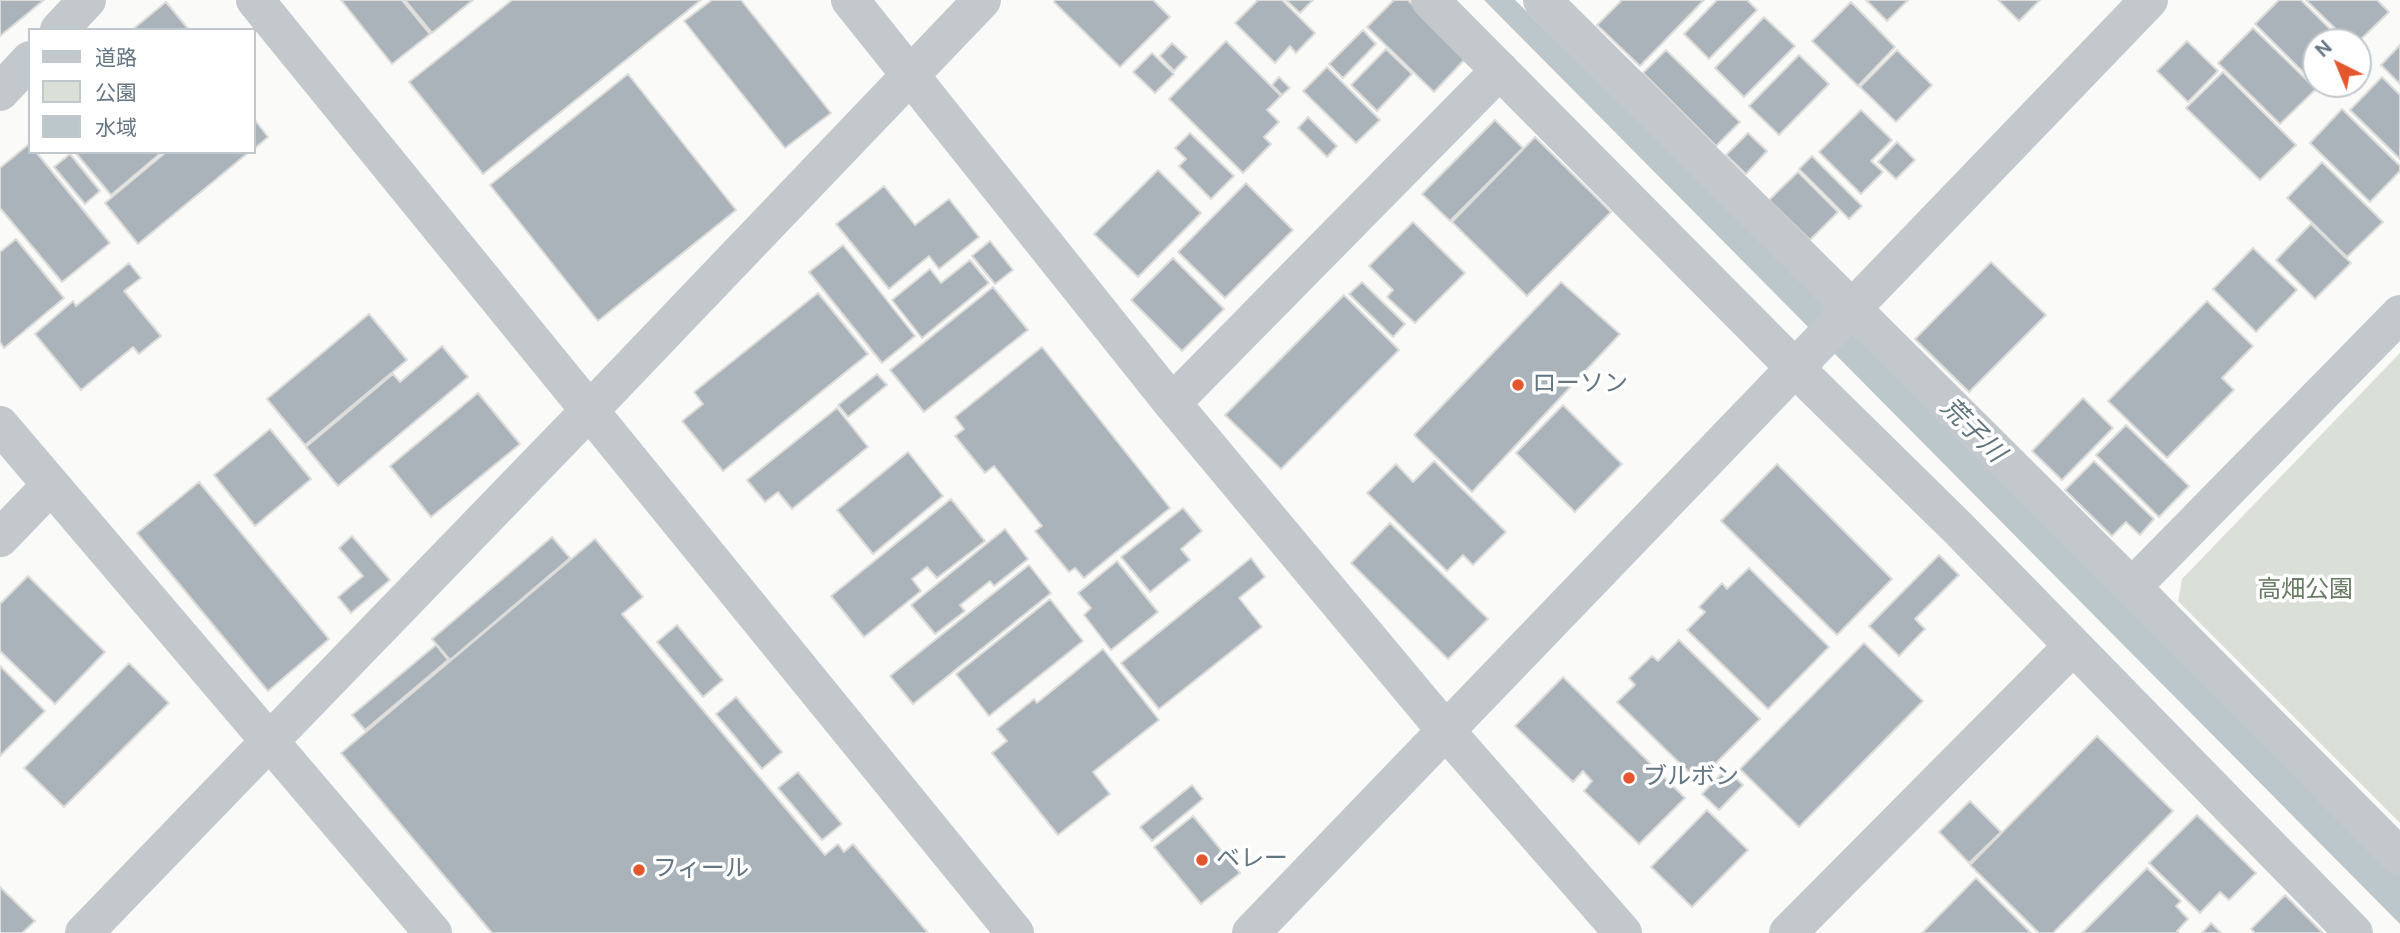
<!DOCTYPE html>
<html>
<head>
<meta charset="utf-8">
<style>
	body { margin:0 }
	#map { position:relative; width:2400px; height:933px; overflow:hidden; background:#fafaf8; font-family:"DM Sans","Noto Sans JP",sans-serif }
	canvas { display:block }
	.legend { position:absolute; left:28px; top:28px; width:228px; height:126px; box-sizing:border-box; background:#fff; border:2px solid #c1c8cd; margin:0; padding:9px 12px; list-style:none; font-size:21px; color:#657683 }
	.legend li { display:flex; align-items:center; gap:14px; height:35px }
	.legend b { width:35px; border:2px solid #c1c8cd }
	.north { position:absolute; left:2302px; top:28px; width:70px; height:70px; box-sizing:border-box; background:#fff; border:2px solid #c1c8cd; border-radius:50%; rotate:317deg; font-size:19px; font-weight:700; line-height:28px; text-align:center; color:#657683 }
	.north::after { content:''; display:block; margin:auto; width:24px; height:32px; background:#e4572e; clip-path:polygon(50% 0,100% 100%,50% 72%,0 100%) }
</style>
</head>
<body>
<div id="map">
<canvas width="2400" height="933"></canvas>
<ul class="legend">
<li><b style="height:9px;background:#c3c8cc"></b>道路</li>
<li><b style="height:19px;background:#dadfd7"></b>公園</li>
<li><b style="height:19px;background:#bbc7cb"></b>水域</li>
</ul>
<div class="north">N</div>
</div>
<script>
const g = document.querySelector('canvas').getContext('2d');
g.lineJoin = 'round';
function fill(path, color) { g.fillStyle = color; g.fill(path, 'evenodd'); }
function stroke(path, color, width, dash) { g.strokeStyle = color; g.lineWidth = width; g.lineCap = dash ? 'butt' : 'round'; g.setLineDash(dash || []); g.stroke(path); }
function drawText(font, color, halo, rows, align = 'center') {
  g.font = font + ' "DM Sans","Noto Sans JP",sans-serif'; g.lineWidth = 7; g.setLineDash([]); g.textBaseline = 'middle'; g.strokeStyle = halo; g.fillStyle = color; for (const [text, x, y, turn = 0] of rows) {
    g.save(); g.translate(x, y); g.rotate((+turn || 0) * Math.PI / 180); g.textAlign = isNaN(turn) ? turn : align; if (halo) g.strokeText(text, 0, 0); g.fillText(text, 0, 0); g.restore();
  }
}
fill(new Path2D(`
	M2400,353V823L2178,601L2182,579Z`), '#dadfd7');
fill(new Path2D(`
	M1484,0H1515L2400,872V924Z`), '#bbc7cb');
const building = new Path2D(`
	M0,0H44L0,36Z
	M341,0H402L430,34L392,64Z
	M405,0H473L432,33Z
	M512,0H701L483,174L409,82Z
	M712,0H741L831,113L785,148L684,21Z
	M1055,0H1153L1170,17L1120,67L1054,2Z
	M1258,0H1282L1315,33L1296,53L1290,46L1275,63L1235,23Z
	M1286,0H1313L1300,13Z
	M1394,0H1408L1466,58L1434,92L1367,27Z
	M1622,0H1704L1640,66L1597,25Z
	M1717,0H1747L1757,10L1709,59L1684,34Z
	M1866,0H1908L1887,21Z
	M1998,0H2040L2019,21Z
	M2279,0H2301L2343,42H2316V84H2321L2318,87L2255,24Z
	M2306,0H2377L2389,12L2358,42H2349Z
	M166,2L189,30H132Z
	M1851,2L1895,47L1858,86L1812,41Z
	M1764,17L1795,46L1744,97L1715,68Z
	M2253,28L2316,89L2280,124L2218,63Z
	M1363,30L1376,44L1343,78L1329,64Z
	M1226,41L1281,96L1267,110L1279,122L1264,137L1271,144L1243,173L1169,99Z
	M2187,41L2218,71L2188,102L2157,71Z
	M1172,43L1187,57L1174,71L1160,56Z
	M2400,45V84L2381,65Z
	M1386,49L1412,74L1377,111L1351,85Z
	M1666,50L1740,122L1716,146L1643,73Z
	M1897,50L1932,85L1896,122L1860,87Z
	M1152,53L1174,74L1155,93L1133,72Z
	M1799,55L1829,84L1779,135L1749,106Z
	M1327,67L1380,120L1356,143L1303,91Z
	M2223,72L2296,145L2260,180L2186,108Z
	M628,74L736,210L598,321L490,185Z
	M1279,77L1290,88L1282,95L1272,85Z
	M2382,77L2400,95V159L2350,110Z
	M2342,109L2400,166V171L2370,202L2310,143Z
	M1861,110L1892,140L1871,161L1883,172L1861,194L1819,152Z
	M1308,117L1337,146L1327,157L1298,128Z
	M254,119L268,137L254,149Z
	M1495,120L1523,148L1450,221L1422,194Z
	M1190,133L1234,176L1211,199L1179,166L1186,159L1175,148Z
	M1748,133L1767,151L1746,174L1726,155Z
	M1535,137L1611,212L1527,296L1452,222Z
	M1897,142L1915,160L1896,179L1878,162Z
	M29,144L30,152H36L110,243L62,282L0,208V168Z
	M75,152H162L111,195Z
	M166,152H249L138,244L105,203Z
	M70,154L100,191L85,204L54,167Z
	M1812,156L1862,206L1849,219L1799,169Z
	M2322,162L2383,222L2347,257L2287,198Z
	M1158,170L1201,213L1138,277L1094,234Z
	M1798,172L1838,212L1810,240L1769,200Z
	M1246,183L1293,230L1225,298L1178,252Z
	M884,186L915,225L949,199L979,237L939,269L929,256L889,289L836,224Z
	M1413,222L1465,273L1415,323L1387,297L1393,290L1369,266Z
	M2311,224L2351,263L2315,299L2276,260Z
	M16,239L64,298L4,348L0,342V252Z
	M990,241L1013,270L995,284L972,256Z
	M843,245L915,336L882,363L809,272Z
	M2253,248L2297,290L2256,332L2213,289Z
	M1173,258L1224,309L1182,351L1131,300Z
	M970,260L989,283L922,338L892,300L930,269L941,283Z
	M1991,262L2046,315L1969,392L1915,339Z
	M129,263L141,278L124,291L161,336L139,354L133,347L81,390L35,334L73,301L76,306Z
	M1362,282L1405,324L1393,337L1349,294Z
	M1561,282L1620,334L1472,492L1414,435Z
	M993,287L1028,330L924,412L890,370Z
	M818,293L868,354L723,471L682,421L703,404L694,392Z
	M1344,295L1399,350L1281,469L1225,415Z
	M2207,301L2253,346L2222,378L2234,390L2167,458L2108,401Z
	M369,314L407,360L305,445L267,399Z
	M442,346L468,377L338,486L306,447L393,374L400,382Z
	M1042,347L1170,508L1084,578L1075,568L1069,572L1035,531L1042,526L994,466L985,473L955,436L964,429L955,417Z
	M877,374L887,385L848,417L838,405Z
	M478,393L520,444L431,517L390,466Z
	M2083,398L2113,428L2062,480L2032,451Z
	M1563,405L1622,464L1575,512L1516,453Z
	M837,408L868,447L792,509L778,492L765,502L747,480Z
	M2126,425L2189,486L2159,517L2096,455Z
	M270,429L311,479L255,526L214,475Z
	M908,452L943,496L873,554L837,510Z
	M1434,461L1506,532L1473,565L1463,555L1447,571L1367,493L1396,464L1413,482Z
	M2094,461L2154,519L2140,535L2126,522L2112,536L2065,490Z
	M1777,464L1892,579L1837,635L1721,521Z
	M199,482L329,639L268,691L137,533Z
	M951,499L985,541L937,578L927,567L912,579L921,591L864,637L831,596Z
	M1183,508L1202,531L1181,549L1190,560L1150,592L1121,557Z
	M1390,523L1488,619L1448,659L1351,563Z
	M1005,529L1028,559L994,586L990,581L960,605L965,611L935,634L911,605Z
	M352,536L390,580L351,613L338,597L363,576L339,548Z
	M552,537L570,558L450,660L432,639Z
	M595,539L643,597L622,614L825,855L838,844L844,852L853,844L928,933H492L341,753Z
	M1939,555L1959,575L1915,619L1925,629L1899,656L1869,626Z
	M1251,558L1265,577L1239,598L1262,627L1159,709L1121,663Z
	M1117,561L1158,612L1111,650L1084,615L1091,608L1078,593Z
	M1029,565L1051,593L913,704L890,676Z
	M1749,568L1829,647L1768,709L1687,630L1705,612L1699,607L1722,583L1727,589Z
	M28,576L105,652L55,704L0,651V604Z
	M1050,599L1083,641L989,716L956,674Z
	M677,625L723,680L703,697L657,642Z
	M1679,640L1760,719L1698,781L1617,702L1635,685L1629,678L1652,656L1658,661Z
	M1864,643L1923,701L1799,827L1740,769Z
	M436,645L448,660L365,730L352,715Z
	M1103,649L1159,720L1093,772L1110,794L1058,835L992,753L1007,741L997,729L1034,699L1037,703Z
	M129,663L169,703L64,807L24,768Z
	M0,666L45,711L0,756Z
	M1563,677L1685,798L1639,844L1584,791L1592,781L1583,771L1573,782L1515,726Z
	M736,697L782,752L762,769L716,714Z
	M2097,736L2173,811L2053,933H2039L1970,865Z
	M1726,769L1743,785L1719,810L1702,794Z
	M798,772L842,824L822,840L778,788Z
	M1192,785L1203,799L1152,841L1140,827Z
	M1970,801L2001,832L1969,863L1939,832Z
	M1707,810L1748,850L1692,907L1651,867Z
	M2197,815L2256,873L2229,900L2220,892L2200,913L2149,863Z
	M1193,816L1240,873L1201,904L1154,847Z
	M2147,868L2181,901L2176,906L2188,919L2177,931L2179,933H2082Z
	M1976,878L2031,933H1922Z
	M0,887L35,921L22,933H0Z
	M2285,895L2323,933H2255L2251,929Z
	M2211,923L2221,933H2202Z`);
fill(building, '#aab3b9');
stroke(building, '#dcdcda', 2);
stroke(new Path2D(`
	M255,0L1015,933
	M850,0L1172,403L1446,731L1623,933
	M1430,0L1795,368L1958,528L2354,933
	M1542,0L2132,587L2400,857
	M59,30L87,0
	M0,92L30,60
	M1172,403L1500,70
	M0,425L433,933
	M0,538L51,485
	M2132,587L2400,314
	M84,933L589,411L982,0
	M1251,933L2149,0
	M1788,933L2073,646`), '#c3c8cc', 38);
for (const [x, y, r, color] of [
	[1518,385,7,"#e4572e"],
	[1629,778,7,"#e4572e"],
	[1202,860,7,"#e4572e"],
	[639,870,7,"#e4572e"]
]) { const dot = new Path2D(); dot.arc(x, y, r, 0, 2 * Math.PI); g.fillStyle = color; g.fill(dot); stroke(dot, '#fff', 2.5); }
drawText('24px', '#657683', '#fff', [
	["ローソン",1532,385],
	["ブルボン",1643,778],
	["ベレー",1216,860],
	["フィール",653,870]
], 'left');
drawText('24px', '#687a64', '#fff', [
	["高畑公園",2305,591]
]);
drawText('italic 26px', '#60757c', '#fff', [
	["荒子川",1972,431,45]
]);
</script>
</body>
</html>
